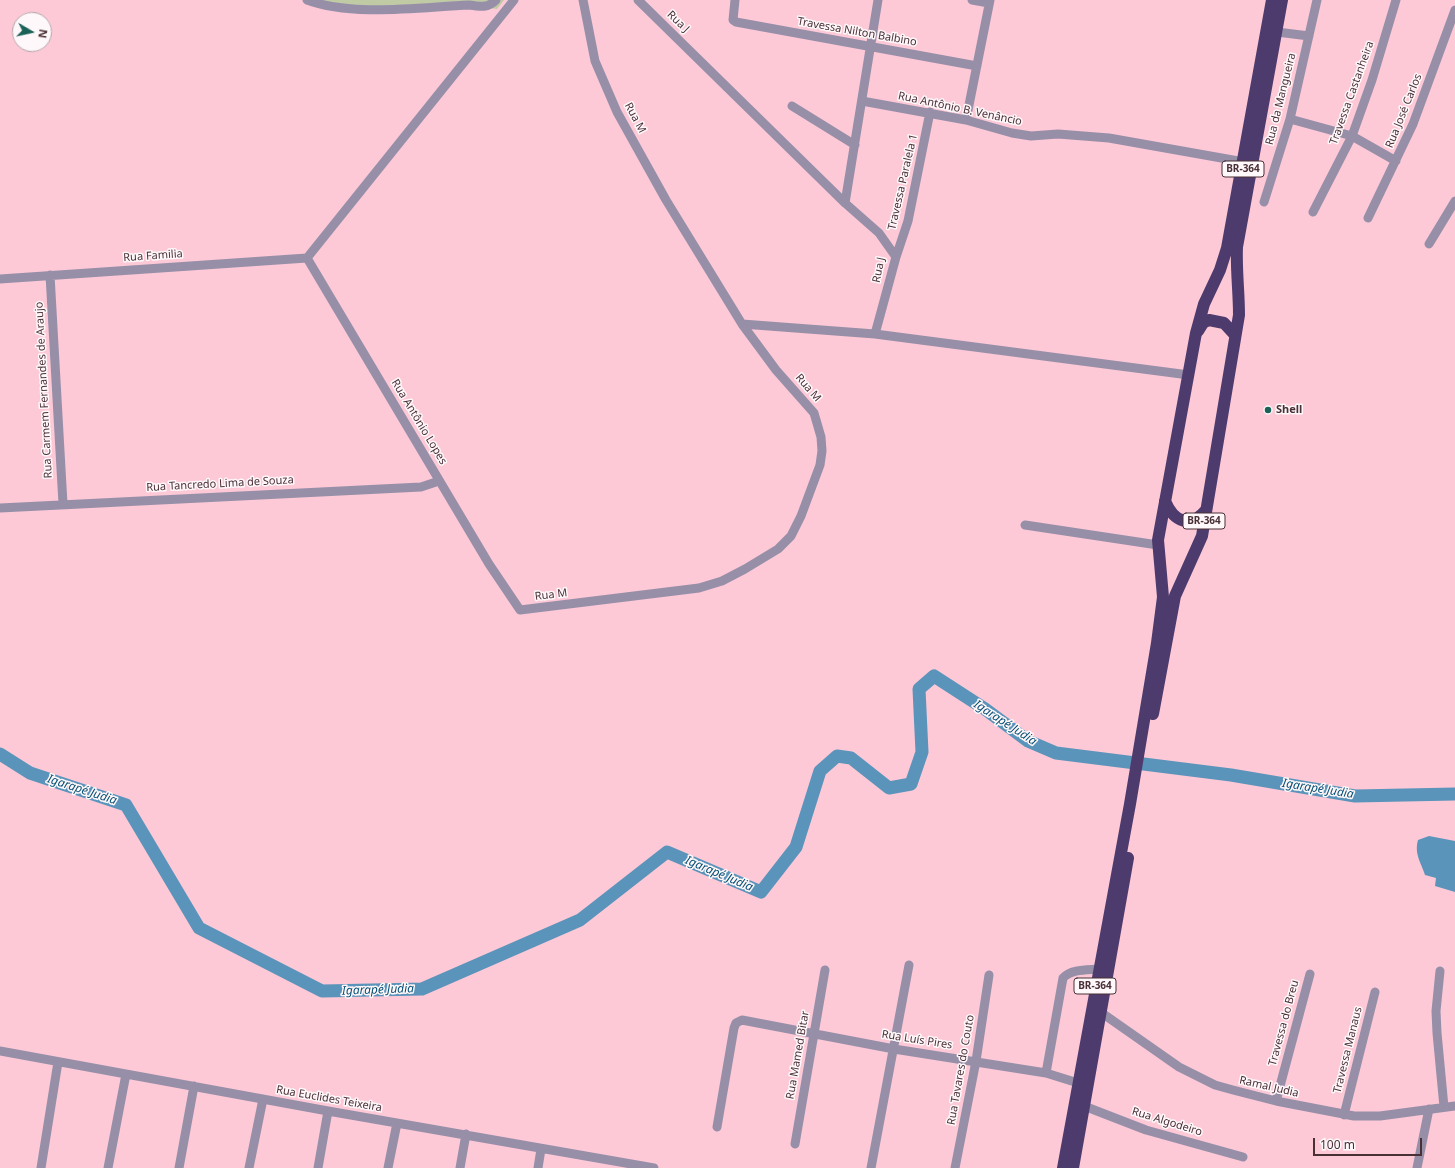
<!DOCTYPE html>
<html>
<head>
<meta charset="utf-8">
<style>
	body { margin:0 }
	#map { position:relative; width:1455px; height:1168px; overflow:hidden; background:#fdc9d7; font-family:"Noto Sans",sans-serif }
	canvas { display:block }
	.north { position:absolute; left:12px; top:12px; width:40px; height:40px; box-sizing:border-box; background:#fff8fa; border:1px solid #b6a8ac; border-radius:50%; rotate:99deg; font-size:11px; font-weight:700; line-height:16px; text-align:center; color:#493037 }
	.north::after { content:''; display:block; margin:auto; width:14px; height:18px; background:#1a6257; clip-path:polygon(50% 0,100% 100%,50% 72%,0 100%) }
	.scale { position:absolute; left:1313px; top:1138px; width:109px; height:18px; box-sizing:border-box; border:2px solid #493037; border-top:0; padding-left:5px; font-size:12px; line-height:14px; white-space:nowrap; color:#493037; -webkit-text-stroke:3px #fff8fa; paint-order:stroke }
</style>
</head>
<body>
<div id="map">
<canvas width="1455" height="1168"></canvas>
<div class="north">N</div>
<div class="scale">100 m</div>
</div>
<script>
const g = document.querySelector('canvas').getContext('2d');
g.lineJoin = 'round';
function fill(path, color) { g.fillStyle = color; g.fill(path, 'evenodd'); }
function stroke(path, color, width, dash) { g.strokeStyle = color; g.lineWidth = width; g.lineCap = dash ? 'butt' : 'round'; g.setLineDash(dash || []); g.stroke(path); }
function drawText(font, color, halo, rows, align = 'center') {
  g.font = font + ' "Noto Sans",sans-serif'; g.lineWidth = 3; g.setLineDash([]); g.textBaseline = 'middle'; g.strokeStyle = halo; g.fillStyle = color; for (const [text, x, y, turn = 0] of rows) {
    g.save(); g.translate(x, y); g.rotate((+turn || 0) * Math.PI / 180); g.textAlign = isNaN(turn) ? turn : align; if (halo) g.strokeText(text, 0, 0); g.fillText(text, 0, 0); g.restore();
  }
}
fill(new Path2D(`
	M307,0H504L497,9L469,5L350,10Z`), '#c0caa5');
fill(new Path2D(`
	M1429,836L1455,841V892L1435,886L1436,878L1425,875C1421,862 1414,854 1418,840Z`), '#5b94bb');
stroke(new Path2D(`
	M0,754L30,773L126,805L199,928L322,991L422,989L580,920L667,852L761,892L796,847L820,771L837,756L851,758L889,788L911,784L922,752L919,689L934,676L985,709L1028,741L1056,753L1231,775L1355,796L1455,794`), '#5b94bb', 13);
stroke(new Path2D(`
	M307,0C352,17 421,7 469,5C481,7 488,8 496,0
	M638,0L845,203L879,233L896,257
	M735,0L733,20L736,22L977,66
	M972,0L989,3
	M1277,32L1309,36
	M862,101L966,120L1012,133L1031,136L1058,134L1109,138L1244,162
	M792,106L855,145
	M930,112L908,221L896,257L875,334L1189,375
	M1290,119L1352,136L1396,161
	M966,120L990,0
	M1264,202L1290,119L1317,0
	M845,203L878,0
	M1313,212L1352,136L1372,80L1396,0
	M1368,218L1413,124L1455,10
	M1429,244L1455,201
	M307,258L489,564L520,610L699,588L722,581L745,569L778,549L791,536L801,516L820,465L822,451L821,437L814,413L776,370L742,324L666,200L617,112L595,61L583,0
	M307,258L514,0
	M50,275L63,504
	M0,279L307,258
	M742,324L875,334
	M0,508L421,487L439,481
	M1025,525L1158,545
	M1440,971L1436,1011L1437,1033L1444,1107
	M1099,1011L1179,1067L1215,1085L1233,1090L1276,1101L1354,1116H1380L1455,1106
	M0,1051L328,1111L654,1168
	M1046,1073L1063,978C1071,969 1087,970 1098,969
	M1276,1101L1310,974
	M1084,1106L1146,1130L1243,1157
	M1344,1115L1375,992
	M717,1127L734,1028L736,1023L742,1020L894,1049L1046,1073L1078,1083
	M795,1144L825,970
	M41,1168L58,1062
	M108,1168L126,1074
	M179,1168L194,1086
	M249,1168L263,1099
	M318,1168L328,1111
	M388,1168L397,1123
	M460,1168L466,1134
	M538,1168L541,1149
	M871,1168L909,965
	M955,1168L976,1061L989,975
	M1417,1168L1429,1109`), '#978fa8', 9);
stroke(new Path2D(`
	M1198,331L1203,323L1209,320L1224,323L1235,335
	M1165,501C1174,522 1190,529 1206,510
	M1153,714L1175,596L1202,536L1239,315C1239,292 1236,270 1237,247L1282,0
	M1063,1168L1130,804L1157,643L1163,597L1158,540L1196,333L1204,304L1220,270L1227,248L1272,0
	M1073,1168L1128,858`), '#4e3b6d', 12);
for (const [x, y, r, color] of [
	[1268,410,4,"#1a6257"]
]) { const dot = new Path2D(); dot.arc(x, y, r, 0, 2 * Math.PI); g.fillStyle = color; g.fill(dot); stroke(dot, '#fff8fa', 1.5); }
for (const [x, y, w] of [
	[1243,169,42],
	[1204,521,42],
	[1095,986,42]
]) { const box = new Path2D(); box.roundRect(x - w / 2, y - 8, w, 16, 3); g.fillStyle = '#fff8fa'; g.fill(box); stroke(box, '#493037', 1); }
drawText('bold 10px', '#493037', null, [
	["BR-364",1243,169],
	["BR-364",1204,521],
	["BR-364",1095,986]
]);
drawText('11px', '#493037', '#fff8fa', [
	["Rua J",678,22,44],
	["Travessa Nilton Balbino",857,32,10],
	["Travessa Castanheira",1352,93,-70],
	["Rua da Mangueira",1281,99,-76],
	["Rua Antônio B. Venâncio",960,109,12],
	["Rua José Carlos",1404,111,-68],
	["Rua M",635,118,62],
	["Travessa Paralela 1",903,182,-77],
	["Rua Familia",153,256,-4],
	["Rua J",879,270,-78],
	["Rua M",808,388,49],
	["Rua Carmem Fernandes de Araujo",44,390,-93],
	["Rua Antônio Lopes",419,422,59],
	["Rua Tancredo Lima de Souza",220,484,-3],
	["Rua M",551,595,-7],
	["Travessa do Breu",1284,1023,-75],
	["Rua Luís Pires",917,1040,9],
	["Travessa Manaus",1348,1050,-76],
	["Rua Mamed Bitar",798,1055,-80],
	["Rua Tavares do Couto",961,1070,-80],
	["Ramal Judia",1269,1087,13],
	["Rua Euclides Teixeira",329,1099,10],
	["Rua Algodeiro",1167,1122,17]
]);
drawText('bold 11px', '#493037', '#fff8fa', [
	["Shell",1276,410]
], 'left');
drawText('italic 12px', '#065076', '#fff8fa', [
	["Igarapé Judia",1005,723,33],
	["Igarapé Judia",1318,789,9],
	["Igarapé Judia",82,790,18],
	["Igarapé Judia",719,874,23],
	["Igarapé Judia",378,990,-2]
]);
</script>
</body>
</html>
